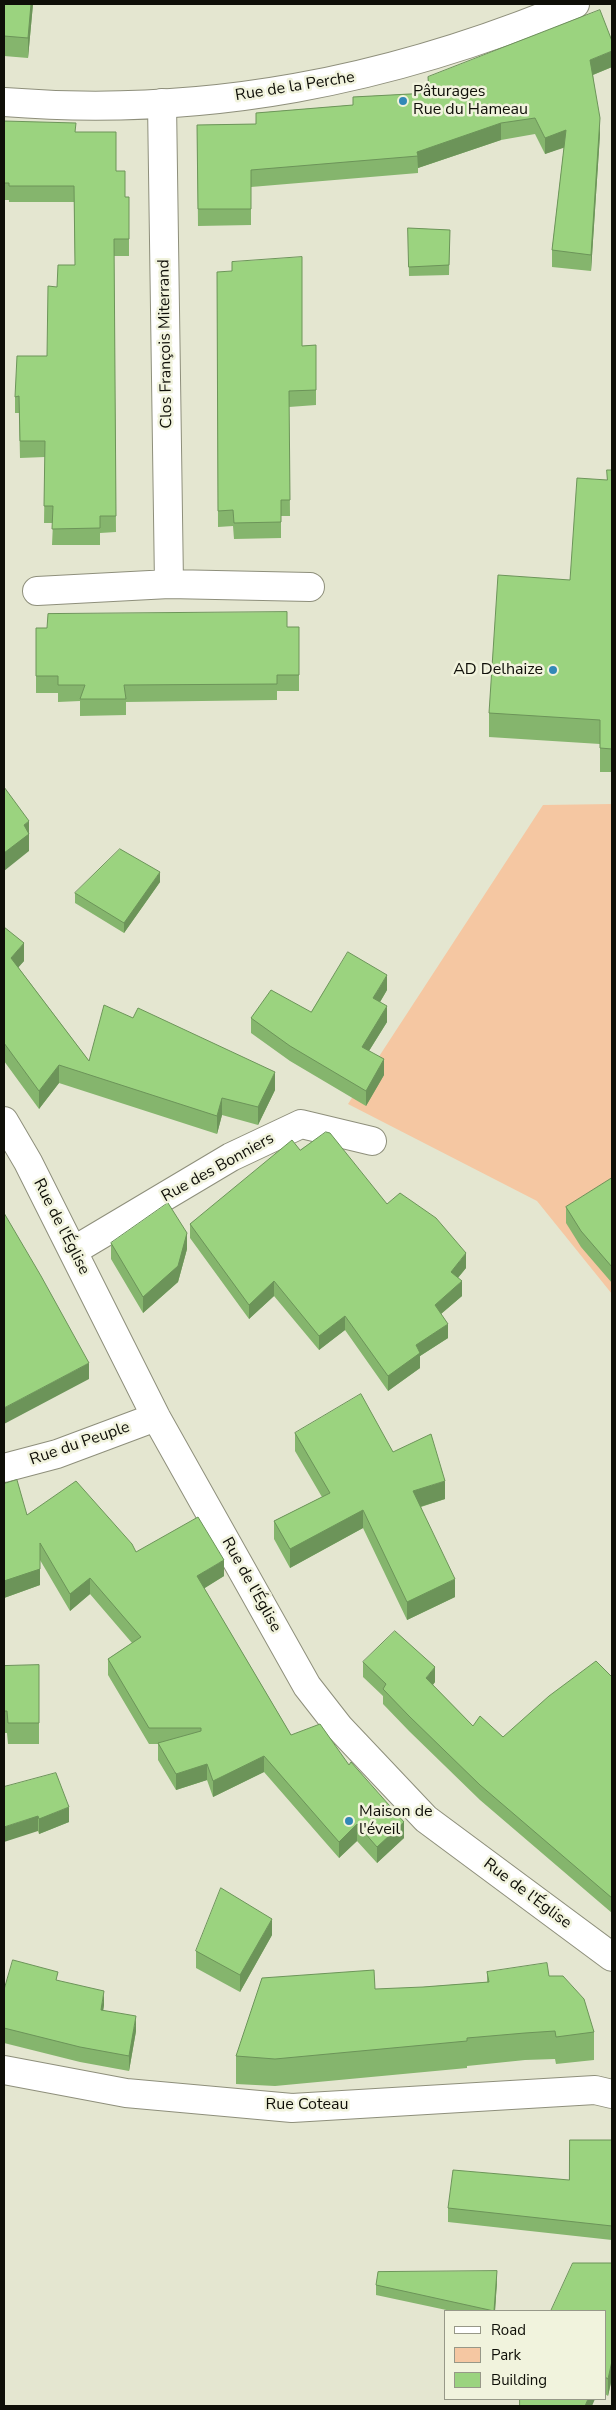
<!DOCTYPE html>
<html>
<head>
<meta charset="utf-8">
<style>
	body { margin:0 }
	#map { position:relative; width:616px; height:2410px; overflow:hidden; background:#e4e6d0; font-family:"Nunito Sans",sans-serif }
	canvas { display:block }
	.frame { position:absolute; inset:0; border:5px solid #0f0f08; pointer-events:none }
	.legend { position:absolute; left:444px; top:2310px; width:162px; height:90px; box-sizing:border-box; background:#f1f3dd; border:1px solid #979888; margin:0; padding:6px 9px; list-style:none; font-size:15px; color:#0f0f08 }
	.legend li { display:flex; align-items:center; gap:10px; height:25px }
	.legend b { width:25px; border:1px solid #979888 }
</style>
</head>
<body>
<div id="map">
<canvas width="616" height="2410"></canvas>
<div class="frame"></div>
<ul class="legend">
<li><b style="height:6px;background:#fff"></b>Road</li>
<li><b style="height:14px;background:#f5c7a2"></b>Park</li>
<li><b style="height:14px;background:#9bd37f"></b>Building</li>
</ul>
</div>
<script>
const g = document.querySelector('canvas').getContext('2d');
g.lineJoin = 'round';
function fill(path, color) { g.fillStyle = color; g.fill(path, 'evenodd'); }
function stroke(path, color, width, dash) { g.strokeStyle = color; g.lineWidth = width; g.lineCap = dash ? 'butt' : 'round'; g.setLineDash(dash || []); g.stroke(path); }
function drawText(font, color, halo, rows, align = 'center') {
  g.font = font + ' "Nunito Sans",sans-serif'; g.lineWidth = 5; g.setLineDash([]); g.textBaseline = 'middle'; g.strokeStyle = halo; g.fillStyle = color; for (const [text, x, y, turn = 0] of rows) {
    g.save(); g.translate(x, y); g.rotate((+turn || 0) * Math.PI / 180); g.textAlign = isNaN(turn) ? turn : align; if (halo) g.strokeText(text, 0, 0); g.fillText(text, 0, 0); g.restore();
  }
}
fill(new Path2D(`
	M612,804V1294L537,1201L348,1104L543,805Z`), '#f5c7a2');
const street = new Path2D(`
	M162,103L169,584
	M37,591L169,584L310,587
	M4,1121L28,1162L156,1417L307,1686L339,1727L426,1819L612,1957
	M73,1251L231,1157L301,1124L372,1141
	M4,1468L57,1454L156,1417
	M4,2070L126,2093L292,2108L595,2090L612,2094`);
const secondary = new Path2D(`
	M4,102C205,118 390,81 575,4`);
stroke(street, '#8e8f7b', 30);
stroke(secondary, '#8e8f7b', 30);
stroke(street, '#fff', 28);
stroke(secondary, '#fff', 28);
fill(new Path2D(`
	M4,4H33L28,58L4,56Z
	M612,67L593,75L600,134L591,271L552,267V250L564,147L545,154L535,134L501,140L418,168V173L251,187V225L198,226L197,125L256,124V113L353,105V97L428,93V77Z
	M4,121L76,132L116,171L125,197H129V256H114L116,532L100,533V545H52L53,523H44L45,457L20,458L19,413H15V397L47,356L57,287L75,265L74,202H9V200H4Z
	M408,228L450,230L449,275L409,276Z
	M217,272L302,346L316,345V405L289,407L290,516H281V538L234,539L233,526L218,527Z
	M612,470V772H600V744L489,737V713L570,580L607,480Z
	M299,627V691H277V700L126,702V715L80,716V701L58,702V693H36V628Z
	M160,882L124,933L75,903V893Z
	M4,927L24,961L18,967L89,1061L275,1090L258,1125L222,1115L217,1134L59,1083L39,1109L4,1061Z
	M387,990L380,1002L387,1022L369,1051L384,1075L366,1106L290,1061L251,1033V1018L311,1012Z
	M300,1150L387,1204L466,1268L458,1278L462,1296L441,1314L448,1338L420,1356V1368L388,1391L345,1330L319,1350L274,1296L249,1319L190,1238V1224Z
	M612,1178V1283L581,1247L566,1223V1207Z
	M111,1243L187,1249L178,1282L143,1313L111,1259Z
	M295,1433L393,1452L445,1499L421,1507L455,1597L407,1620L363,1528L290,1568L274,1539V1521L322,1497L295,1451Z
	M4,1484L27,1515L136,1552L224,1576L204,1588L291,1735L349,1765L404,1838L377,1863L357,1841L339,1858L264,1772L213,1797L207,1780L176,1790L158,1760V1744H149L108,1675V1659L132,1643L90,1594L70,1611L40,1560V1585L4,1598Z
	M363,1662L435,1682L433,1685L473,1726L503,1737L612,1677V1913L480,1800L409,1731L383,1704V1696L363,1677Z
	M39,1665V1744H8L7,1733H4V1666Z
	M4,1787L69,1822L39,1834L38,1831Z
	M272,1935L240,1992L196,1968V1951Z
	M487,1972L549,1976L594,2032V2060L556,2064L555,2059L525,2060L467,2066V2068L275,2086L236,2084V2056L423,1987L487,1982Z
	M58,1981L104,2005L103,2010L136,2031L129,2071L80,2062L4,2043V1990Z
	M612,2140V2240L448,2222V2208L569,2180Z
	M612,2263V2378L608,2396L605,2394V2311Z
	M497,2281L495,2311H451L376,2295V2285Z`), '#85b56d');
fill(new Path2D(`
	M31,4H33L28,58V38Z
	M612,51V67L590,76V60Z
	M600,118V134L591,271V255Z
	M501,123V140L418,168L417,152Z
	M566,130V147L545,154V138Z
	M29,821V851L4,871V853L24,825Z
	M160,872V882L124,933V923Z
	M24,943V961L11,976V958Z
	M387,975V990L373,1014V998Z
	M387,1006V1022L362,1062V1047Z
	M384,1059V1075L366,1106V1091Z
	M59,1065V1083L39,1109V1091Z
	M275,1072V1090L258,1125V1107Z
	M222,1098V1115L217,1134V1116Z
	M187,1233V1249L178,1282L143,1313V1297Z
	M466,1253V1268L451,1286V1272Z
	M274,1281V1296L249,1319V1305Z
	M462,1281V1296L435,1319V1305Z
	M345,1316V1330L319,1350V1336Z
	M448,1324V1338L420,1356V1368L388,1391V1376L416,1345Z
	M89,1363V1379L4,1424V1408Z
	M445,1481V1499L413,1509V1491Z
	M363,1510V1528L290,1568V1549Z
	M40,1543V1585L4,1598V1581Z
	M224,1560V1576L197,1593V1576Z
	M90,1578V1594L70,1611V1594Z
	M455,1579V1597L407,1620V1602Z
	M435,1667V1682L426,1693V1678Z
	M264,1756V1772L213,1797V1781Z
	M207,1764V1780L176,1790V1774Z
	M69,1807V1822L39,1834V1819Z
	M38,1816V1831L4,1842V1827Z
	M404,1822V1838L377,1863V1847Z
	M357,1824V1841L339,1858V1842Z
	M272,1919V1935L240,1992V1975Z
	M104,1991V2005L101,2025V2010Z
	M136,2016V2031L129,2071V2056Z
	M497,2271V2281L495,2311H494Z
	M612,2361V2378L608,2396V2379Z
	M588,2399H595L592,2406H585Z`), '#6c9459');
const building = new Path2D(`
	M4,4H31L28,38L4,36Z
	M600,10L612,41V51L590,60L600,118L591,255L552,250L566,130L545,138L535,118L501,123L417,152L418,156L251,170V209H198L197,125L256,124V113L353,105V97L429,93L428,77Z
	M4,121L76,123L75,132H116V171H125V197H129V239H114L116,516H100V528L52,529L53,506H44L45,441H20L19,396L15,397L17,356H47L48,286L57,287L58,265H75L74,186H9V183H4Z
	M408,228L450,230L449,265L409,267Z
	M302,257V346L316,345V390L289,391L290,500H281V522L234,523L233,510L218,511L217,272L232,271V262Z
	M607,470H612V749L600,748V720L489,713L498,575L570,580L577,478L607,480Z
	M287,612V627H299V675H277V684L124,685L126,699H80L85,685H58V676H36V628H47L48,614Z
	M4,787L29,821L24,825L29,834L4,853Z
	M120,849L160,872L124,923L75,893Z
	M4,927L24,943L11,958L89,1061L104,1005L133,1018L138,1008L275,1072L258,1107L222,1098L217,1116L59,1065L39,1091L4,1043Z
	M348,952L387,975L373,998L387,1006L362,1047L384,1059L366,1091L290,1046L251,1018L271,990L311,1012Z
	M326,1132L330,1133L387,1204L400,1193L436,1218L466,1253L451,1272L462,1281L435,1305L448,1324L416,1345L420,1353L388,1376L345,1316L319,1336L274,1281L249,1305L190,1224L292,1140L300,1150Z
	M612,1178V1267L581,1231L566,1207Z
	M168,1203L187,1233L178,1266L143,1297L111,1243Z
	M4,1213L41,1276L89,1363L4,1408Z
	M361,1394L393,1452L431,1434L445,1481L413,1491L455,1579L407,1602L363,1510L290,1549L274,1521L330,1493L295,1433Z
	M17,1480L27,1515L76,1481L132,1544L136,1552L198,1517L224,1560L197,1576L291,1735L320,1724L349,1765L351,1762L404,1822L377,1847L357,1824L339,1842L264,1756L213,1781L207,1764L176,1774L158,1743L201,1731V1728H149L108,1659L141,1637L90,1578L70,1594L40,1543V1569L4,1581V1484Z
	M395,1631L435,1667L426,1678L473,1726L480,1716L503,1737L549,1696L596,1661L612,1677V1898L480,1785L409,1716L383,1689L386,1684L363,1662Z
	M39,1665V1723H8L7,1711H4V1666Z
	M56,1773L69,1807L39,1819L38,1816L4,1827V1787Z
	M221,1888L272,1919L240,1975L196,1951Z
	M13,1960L58,1972L56,1980L104,1991L101,2010L136,2016L129,2056L80,2047L4,2028V1990Z
	M547,1963L549,1976H563L584,1999L594,2032L556,2037L555,2031L525,2033L467,2038V2041L275,2059L236,2056L262,1978L374,1970L375,1989L423,1987L489,1982L487,1972Z
	M570,2140H612V2226L448,2208L453,2170L569,2180Z
	M573,2263H612V2361L608,2379L605,2377V2311H551Z
	M497,2271L494,2311L376,2285L378,2272Z
	M520,2399H588L585,2406H520Z`);
fill(building, '#9bd37f');
stroke(building, '#6c9459', 1);
for (const [x, y, r, color] of [
	[403,101,5,"#3288b7"],
	[553,670,5,"#3288b7"],
	[349,1821,5,"#3288b7"]
]) { const dot = new Path2D(); dot.arc(x, y, r, 0, 2 * Math.PI); g.fillStyle = color; g.fill(dot); stroke(dot, '#f1f3dd', 2); }
drawText('16px', '#0f0f08', '#f1f3dd', [
	["Rue de la Perche",295,87,-9],
	["Clos François Miterrand",166,344,-91],
	["Rue des Bonniers",218,1168,-29],
	["Rue de l'Église",61,1227,63],
	["Rue du Peuple",80,1444,-19],
	["Rue de l'Église",251,1585,61],
	["Rue de l'Église",527,1894,37],
	["Rue Coteau",307,2105]
]);
drawText('16px', '#0f0f08', '#f1f3dd', [
	["Pâturages",413,92],
	["Rue du Hameau",413,110],
	["AD Delhaize",543,670,"right"],
	["Maison de",359,1812],
	["l'éveil",359,1830]
], 'left');
</script>
</body>
</html>
